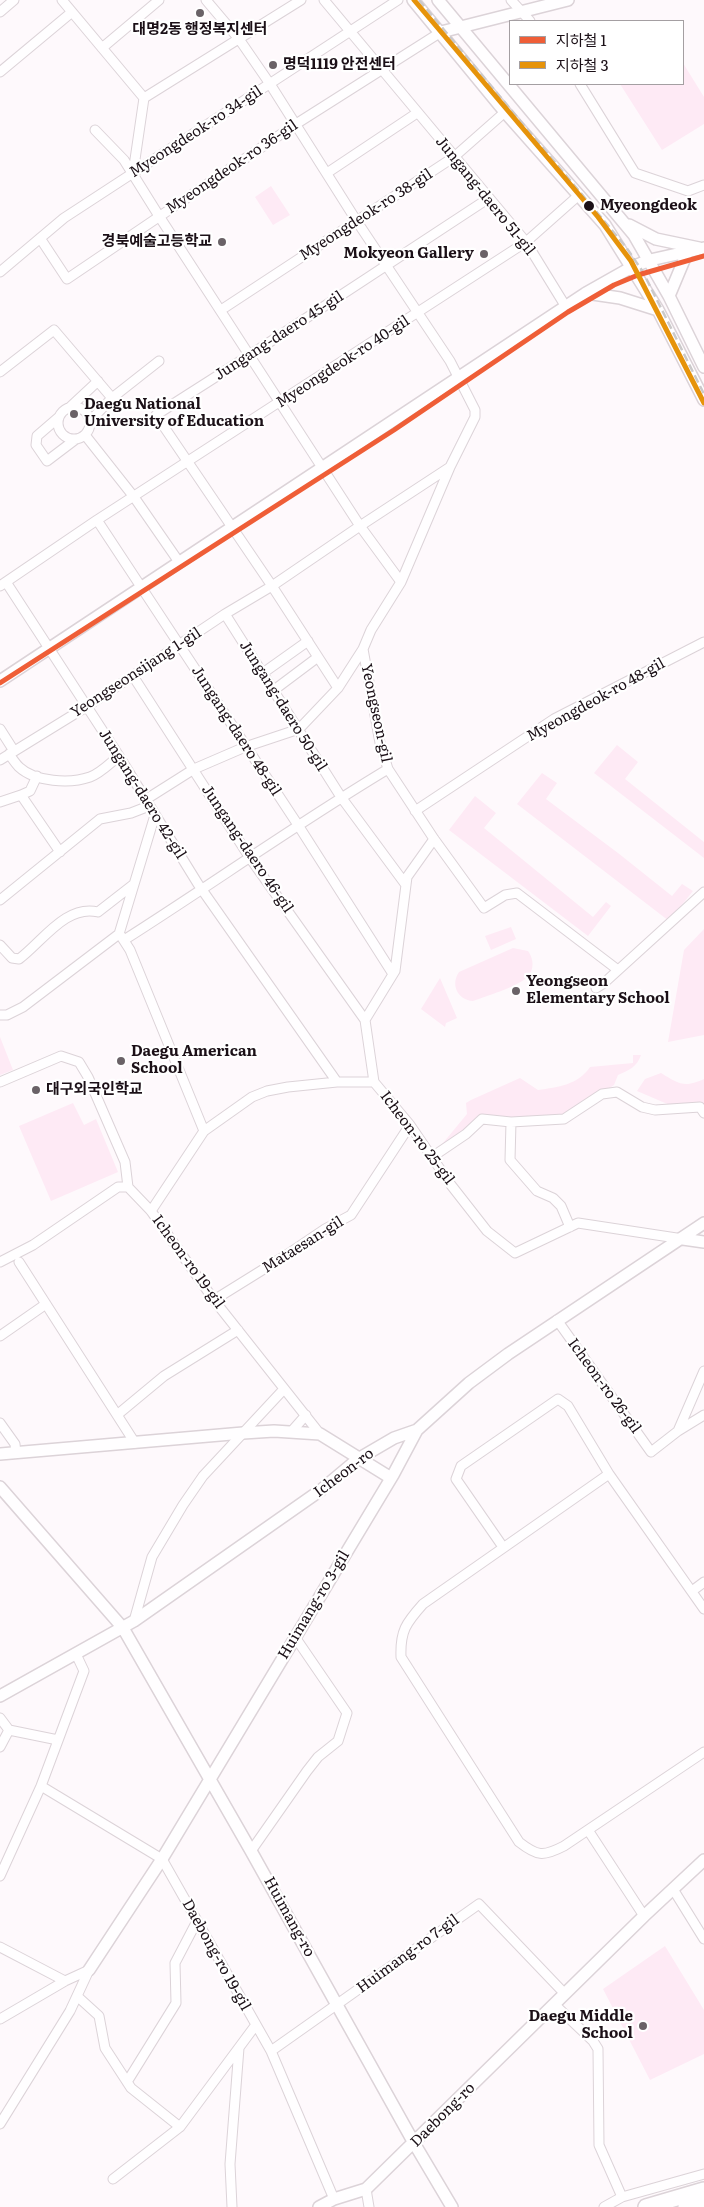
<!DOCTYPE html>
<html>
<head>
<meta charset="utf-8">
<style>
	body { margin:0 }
	#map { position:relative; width:704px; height:2207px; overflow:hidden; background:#fef9fc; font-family:Literata,"Noto Sans KR",serif }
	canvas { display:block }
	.legend { position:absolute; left:509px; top:20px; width:175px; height:65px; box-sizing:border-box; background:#fff; border:1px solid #a49fa2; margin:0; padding:6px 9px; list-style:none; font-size:15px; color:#1b1017 }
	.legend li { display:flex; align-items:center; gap:10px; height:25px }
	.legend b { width:25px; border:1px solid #a49fa2 }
</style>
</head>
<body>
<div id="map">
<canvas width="704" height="2207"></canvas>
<ul class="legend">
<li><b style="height:6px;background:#ef5e37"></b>지하철 1</li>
<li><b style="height:6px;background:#e6930a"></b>지하철 3</li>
</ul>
</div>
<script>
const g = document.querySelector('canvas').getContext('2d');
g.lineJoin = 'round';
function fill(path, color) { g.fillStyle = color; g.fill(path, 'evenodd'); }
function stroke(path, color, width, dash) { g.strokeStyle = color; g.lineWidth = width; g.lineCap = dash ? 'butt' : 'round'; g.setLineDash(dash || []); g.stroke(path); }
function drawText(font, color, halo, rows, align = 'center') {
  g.font = font + ' Literata,"Noto Sans KR",serif'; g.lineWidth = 4.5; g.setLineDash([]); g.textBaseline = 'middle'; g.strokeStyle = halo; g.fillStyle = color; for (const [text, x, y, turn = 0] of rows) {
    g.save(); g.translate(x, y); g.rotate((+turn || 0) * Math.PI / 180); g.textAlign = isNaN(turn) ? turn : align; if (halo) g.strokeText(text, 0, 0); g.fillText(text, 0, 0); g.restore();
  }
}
fill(new Path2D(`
	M683,63L704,97V124L662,150L620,84H683Z
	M271,186L290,215L273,225L255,197Z
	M617,745L638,762L625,779L704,842V858L594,773Z
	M542,773L557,783L546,799L618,853L672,896L682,884L693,891L669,921L517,804Z
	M475,796L496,813L484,828L593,917L606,902L611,906L588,936L449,830Z
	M511,927L516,939L491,950L485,936Z
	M704,929V1035L668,1042L684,950Z
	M513,948L528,951C534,959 535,972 525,979C515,987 487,996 473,1001C458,1000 450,985 459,972Z
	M440,978L457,1018L446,1023L445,1027L421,1009Z
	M0,1037L13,1070L0,1075Z
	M633,1055H641C637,1067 629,1070 618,1075L614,1085L564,1119H482L446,1147L443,1143L467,1114L466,1103L471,1100L520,1078L538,1090C558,1087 578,1085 590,1067L633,1063Z
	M661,1073C679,1084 684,1088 704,1079V1111L679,1109L637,1091L645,1079Z
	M73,1103L84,1125L96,1119L118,1172L51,1201L19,1126Z
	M665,1946L704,2010V2054L650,2080L603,1989Z`), '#feeaf5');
const street = new Path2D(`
	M62,0L144,98L133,173
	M206,0L239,39L270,84L356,220L450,361L475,410V417L450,467L401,582L371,630L363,649L380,743L388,769L434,839L484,908L505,895L517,893L618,970
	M324,0L526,242L566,307
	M511,0L530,21
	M0,12L14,0
	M102,48L159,0
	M0,72L72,12
	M580,84L635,173L688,191L704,185
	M144,98L301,0
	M95,130L124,160L159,216L360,526L401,582
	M327,173L417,113
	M40,238L67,279L296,124L441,32
	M0,272L64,218L398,0
	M221,310L454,157L505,112
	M0,372L54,330L112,398
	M58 423a16 16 0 1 1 32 0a16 16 0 1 1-32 0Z
	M69,408L98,381
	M59,417L37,436L36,445L47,461L76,439
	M90,421L112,398L159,361
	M85,435L134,497L179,562
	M97,520L298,825L393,974
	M6,582L119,756L198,884L337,1082
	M0,586L97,520L526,242L579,195
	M225,614L341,797L406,885
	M263,673L308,641
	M133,676L250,858L365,1020
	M338,688L272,586L156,415L250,355L489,198
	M274,690L318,657
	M0,729L14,751
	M9,754C12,758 15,763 19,767C35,782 70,784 90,777C101,773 110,763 119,756
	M0,760L86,707L225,614L272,586L360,526L450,467
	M37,776L30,791L21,795L60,852
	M145,800L194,769L245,747L299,729L338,688L363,649
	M0,802L21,795
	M415,811L554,719L704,642
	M434,839L407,877L395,971L365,1020L374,1082L410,1125L451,1185L487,1231L515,1253L578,1223L683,1239
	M0,900L100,819L131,813L149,806
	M121,936L130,950L204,1131
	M124,940C212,884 298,823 388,769
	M0,945L12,958L19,959C42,942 66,904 98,912L134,884
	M596,988L604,983L704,892
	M0,1015H7L23,1007L119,934L155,815
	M0,1082L61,1056L79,1062L88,1077L125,1162L128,1187
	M511,1122L510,1160L537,1191L553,1198L561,1206L570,1227
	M432,1157L466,1134L482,1119L511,1122L564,1119L602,1094L617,1092L642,1107L655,1110L700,1107L704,1113
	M151,1211L204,1131L252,1097L267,1091L288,1087L337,1082H374
	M0,1262L33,1245L118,1187H128L151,1211L214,1300L320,1434
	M19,1262L135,1443
	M214,1300L288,1254L325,1229L351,1215L410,1125
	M557,1320L651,1452L678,1431L704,1371
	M0,1336L46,1304
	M117,1415L164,1376L238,1330
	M0,1423L15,1444L16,1453
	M678,1431L704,1415
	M291,1432L306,1415
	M609,1474L423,1604C406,1623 400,1631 401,1657L519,1842C537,1856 543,1857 564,1846L704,1752
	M503,1547L456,1479L461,1466L558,1399L568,1406L609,1474L704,1609
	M692,1591L704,1582
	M134,1621L152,1557L183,1505L203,1476L284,1389
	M0,1718L9,1730L58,1740
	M0,1747L9,1730
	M41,1786L162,1859L271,2051L334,2199
	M588,1830L644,1916
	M251,1851L307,1771L318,1757L338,1741L347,1713L295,1637
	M0,1876L41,1786L84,1671L76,1654
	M673,1889L704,1939
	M0,1947L65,1981
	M77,1996L99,2016L105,2048L131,2088L180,2127
	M554,2004L593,2041L598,2049L599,2145L622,2197
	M0,2019L65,1981L89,1970
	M271,2051L479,1904L565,1994
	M127,2082L176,2003L175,1963L197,1921
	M0,2124L70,2011L89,1970
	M113,2179L180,2127L255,2026
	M366,2189L369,2207
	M232,2207L230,2164L239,2048
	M604,2207L622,2197L704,2174`);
const secondary = new Path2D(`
	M413,0L505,112L605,225L658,310L704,400
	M438,0L634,235L669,296L704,367
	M441,32L568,0
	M629,225L656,239L699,248
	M586,293L620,298L658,310
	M669,296L687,253
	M0,681L586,293L632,267L650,260L704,248
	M683,1239L704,1242
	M0,1454L243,1433L274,1431L320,1434L391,1478
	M0,1487L123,1628L251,1851L414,2143L452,2207
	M0,1696L134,1621L321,1490L358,1459L394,1438L417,1430L469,1383L508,1354L704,1223
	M89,1970L162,1859L393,1475L417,1430
	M319,2207L334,2199L366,2189L644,1916L704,1860`);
const highway = new Path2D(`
	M646,2207L704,2190
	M686,2207L704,2201`);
stroke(street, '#dcd3d8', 11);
stroke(secondary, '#dcd3d8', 14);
stroke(highway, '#dcd3d8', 18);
stroke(street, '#fffeff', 9);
stroke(secondary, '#fffeff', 11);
stroke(highway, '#fffeff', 15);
stroke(new Path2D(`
	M419,0L626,247L643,272L704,394`), '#cbc9ca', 2.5, [8, 4]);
stroke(new Path2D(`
	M0,683L394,430L568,312L614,285L638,275L704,256`), '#ef5e37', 5);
stroke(new Path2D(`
	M414,0L598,217L631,261L704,403`), '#e6930a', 5);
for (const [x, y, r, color] of [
	[200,13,5,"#6a6267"],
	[273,65,5,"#6a6267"],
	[589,206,6,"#1b1017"],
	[222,242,5,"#6a6267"],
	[484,254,5,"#6a6267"],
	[74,414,5,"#6a6267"],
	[516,991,5,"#6a6267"],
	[121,1061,5,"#6a6267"],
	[36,1090,5,"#6a6267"],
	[643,2026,5,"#6a6267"]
]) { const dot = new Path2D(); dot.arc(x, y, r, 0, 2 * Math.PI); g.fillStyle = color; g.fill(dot); stroke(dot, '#fff', 2); }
drawText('bold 15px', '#1b1017', '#fff', [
	["대명2동 행정복지센터",200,30,"center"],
	["명덕1119 안전센터",283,65],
	["경북예술고등학교",212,242,"right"],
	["Mokyeon Gallery",474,254,"right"],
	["Daegu National",84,405],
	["University of Education",84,422],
	["Yeongseon",526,982],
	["Elementary School",526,999],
	["Daegu American",131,1052],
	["School",131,1069],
	["대구외국인학교",46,1090],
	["Daegu Middle",633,2017,"right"],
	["School",633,2034,"right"]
], 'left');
drawText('15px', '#1b1017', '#fff', [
	["Myeongdeok-ro 34-gil",196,132,-33],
	["Myeongdeok-ro 36-gil",232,167,-34],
	["Jungang-daero 51-gil",485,196,51],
	["Myeongdeok-ro 38-gil",366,215,-33],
	["Jungang-daero 45-gil",279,336,-33],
	["Myeongdeok-ro 40-gil",343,362,-33],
	["Yeongseonsijang 1-gil",136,673,-33],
	["Myeongdeok-ro 48-gil",596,700,-29],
	["Jungang-daero 50-gil",283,706,58],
	["Yeongseon-gil",376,713,78],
	["Jungang-daero 48-gil",236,731,57],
	["Jungang-daero 42-gil",142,794,58],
	["Jungang-daero 46-gil",247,849,56],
	["Icheon-ro 25-gil",417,1138,53],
	["Mataesan-gil",303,1245,-32],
	["Icheon-ro 19-gil",188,1262,54],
	["Icheon-ro 26-gil",604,1386,54],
	["Icheon-ro",344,1473,-37],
	["Huimang-ro 3-gil",314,1605,-59],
	["Huimang-ro",289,1917,61],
	["Huimang-ro 7-gil",408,1954,-36],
	["Daebong-ro 19-gil",216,1955,61],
	["Daebong-ro",443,2115,-45]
]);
drawText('bold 15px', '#1b1017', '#fff', [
	["Myeongdeok",600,206]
], 'left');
</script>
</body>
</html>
